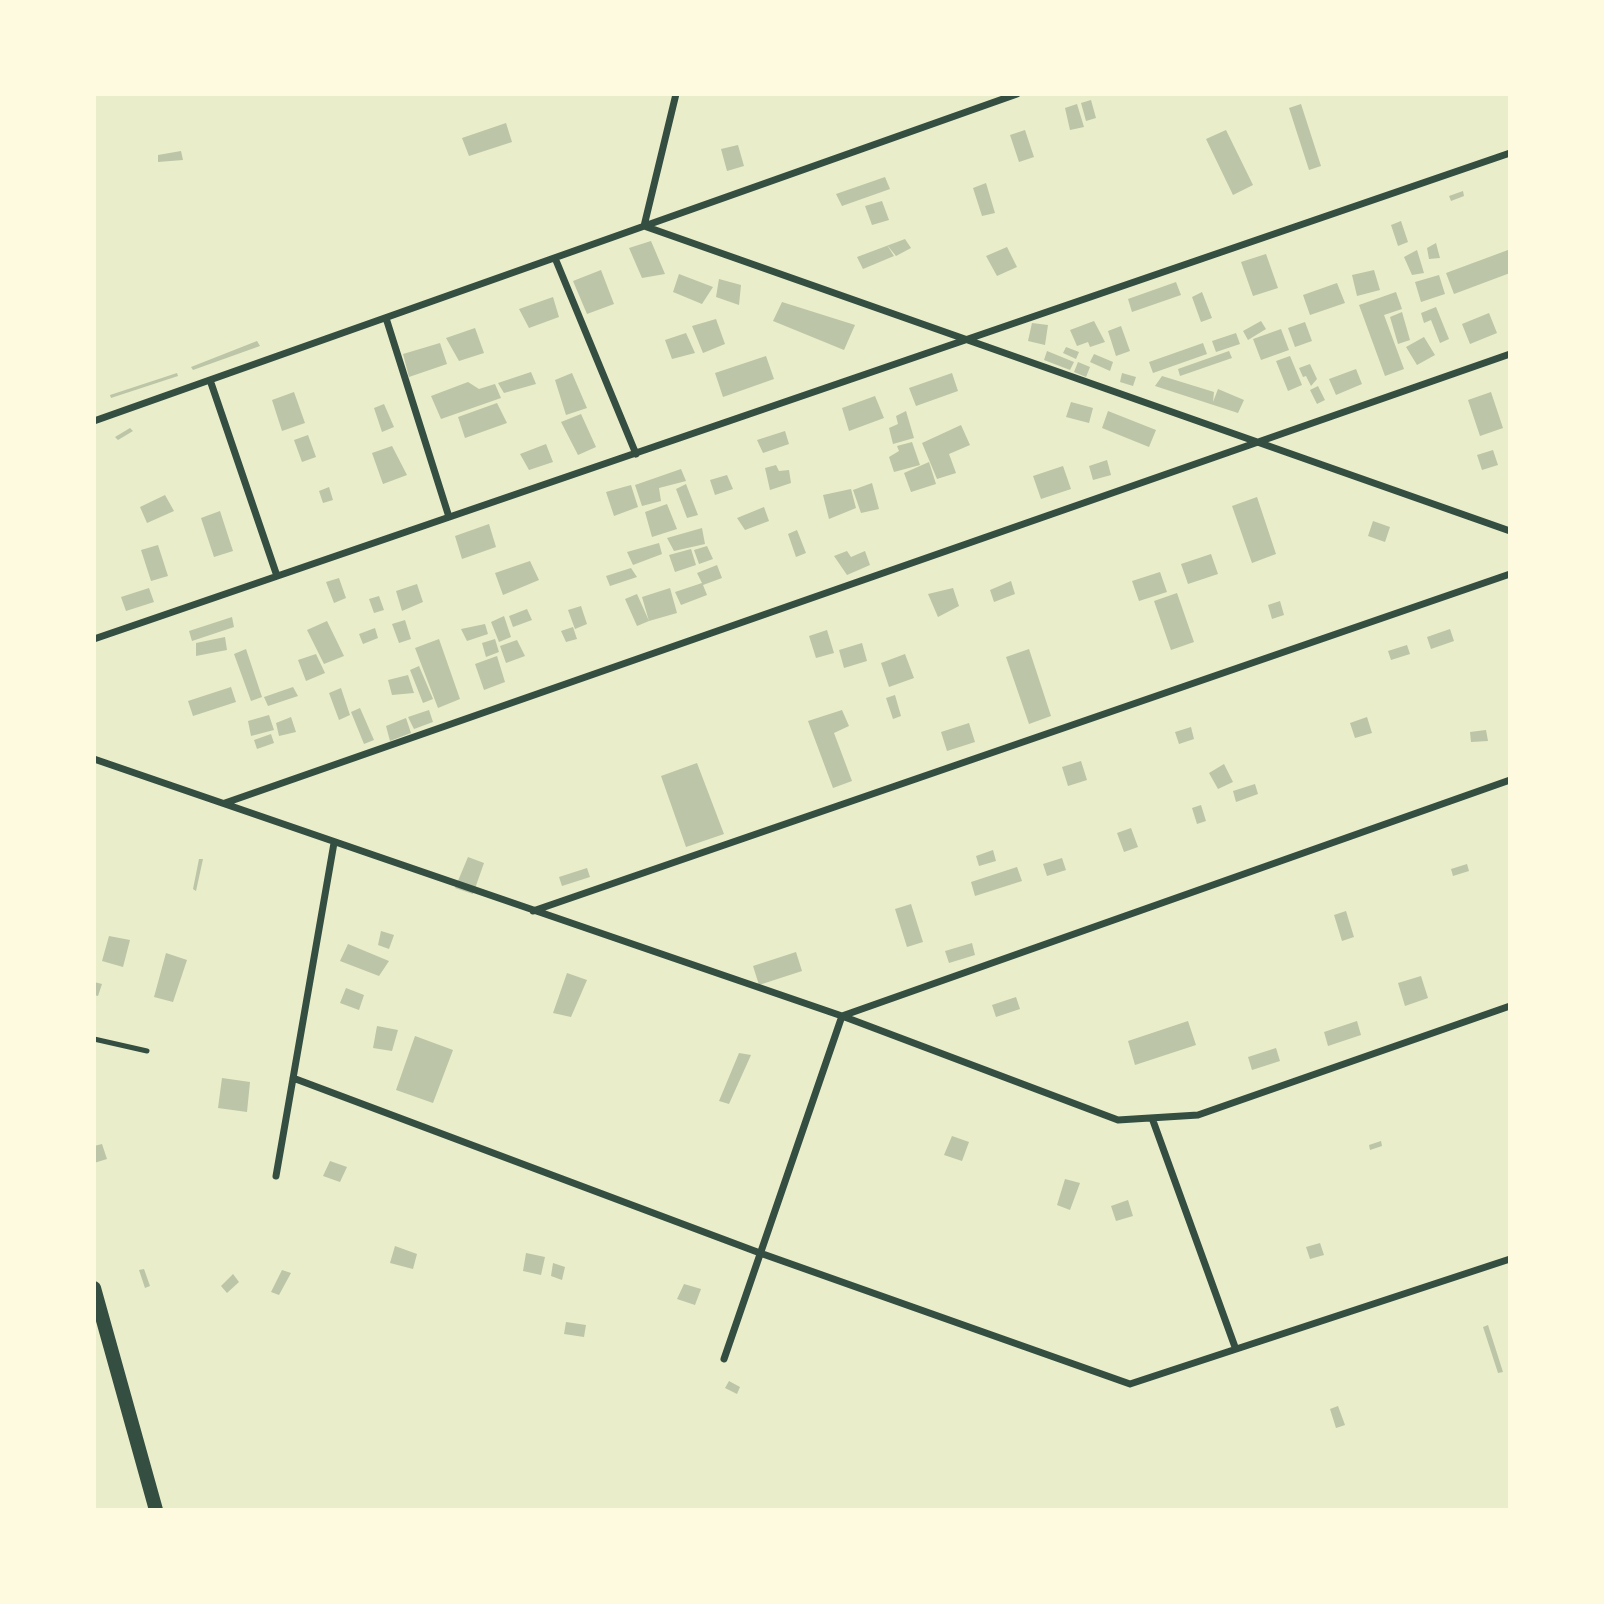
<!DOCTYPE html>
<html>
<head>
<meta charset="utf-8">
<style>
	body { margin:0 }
	#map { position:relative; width:1604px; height:1604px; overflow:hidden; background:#e9edc9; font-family:"Public Sans",sans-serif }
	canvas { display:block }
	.frame { position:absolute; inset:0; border:96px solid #fefae0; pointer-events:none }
</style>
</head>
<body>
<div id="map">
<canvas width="1604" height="1604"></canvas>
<div class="frame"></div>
</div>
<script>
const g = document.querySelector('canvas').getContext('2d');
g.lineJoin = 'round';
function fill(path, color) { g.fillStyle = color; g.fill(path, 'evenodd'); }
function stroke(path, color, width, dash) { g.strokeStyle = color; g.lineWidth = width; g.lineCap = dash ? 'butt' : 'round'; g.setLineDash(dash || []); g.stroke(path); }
fill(new Path2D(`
	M1091,100L1096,118L1086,121L1081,103Z
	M1077,104L1084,127L1070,130L1065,108Z
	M1301,104L1321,166L1309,170L1289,108Z
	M506,123L512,142L469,156L462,138Z
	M1025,130L1034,157L1019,162L1010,135Z
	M1226,130L1253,185L1233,195L1206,139Z
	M738,145L744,166L727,171L721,149Z
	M181,151L183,160L158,162V155Z
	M885,177L890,189L842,206L836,194Z
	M986,183L995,213L982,216L973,188Z
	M1463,191L1464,196L1451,201L1449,196Z
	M882,201L889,220L872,225L865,206Z
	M1401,221L1408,242L1398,246L1391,225Z
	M905,239L911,248L896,256L887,245L894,256L863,269L857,257Z
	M651,241L665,274L642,278L629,248Z
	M1436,243L1440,258L1429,259L1427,248Z
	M1007,247L1017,267L997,276L986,256Z
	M1417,250L1424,273L1412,275L1404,257Z
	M1508,250L1510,273L1454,294L1446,273Z
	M1266,254L1278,288L1253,296L1241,262Z
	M601,270L614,304L587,314L573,281Z
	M1374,270L1380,290L1357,296L1352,275Z
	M679,274L713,287L702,304L673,292Z
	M1439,275L1445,294L1421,302L1415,282Z
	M719,279L741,285L739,305L716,297Z
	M1176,282L1181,295L1132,312L1128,299Z
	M1337,283L1345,303L1310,315L1303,295Z
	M1202,292L1212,318L1201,322L1192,297Z
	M1396,292L1402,309L1384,315L1404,369L1385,376L1359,305Z
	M553,297L559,317L529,328L519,309Z
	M782,302L855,325L844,350L773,321Z
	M1436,307L1449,339L1440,343L1431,320L1424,323L1421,313Z
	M1402,312L1410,340L1398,344L1390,317Z
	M1489,313L1497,333L1470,344L1462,324Z
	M716,319L725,344L703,353L692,326Z
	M1094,321L1105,342L1090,347L1088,342L1077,346L1070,330Z
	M1261,321L1266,329L1248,340L1243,331Z
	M1305,322L1312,341L1295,347L1288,328Z
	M1032,323L1048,325L1045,345L1028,341Z
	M1121,326L1130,351L1116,356L1108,331Z
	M475,328L484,353L459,361L446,338Z
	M1281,329L1289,350L1261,360L1253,339Z
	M686,333L695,353L672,359L665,340Z
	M1236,333L1240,344L1216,352L1212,341Z
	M1424,337L1435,355L1417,365L1406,347Z
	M257,341L260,346L193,370L191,367Z
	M440,343L447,364L409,377L403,354Z
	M1203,343L1207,354L1153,373L1149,362Z
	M1066,347L1079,352L1076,359L1063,353Z
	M1047,351L1074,362L1070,370L1044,360Z
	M1229,351L1232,358L1180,376L1178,369Z
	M1094,354L1113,362L1110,371L1090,362Z
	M766,356L774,379L723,397L715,373Z
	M1290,356L1302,385L1288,391L1276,361Z
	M1078,362L1090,367L1086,377L1074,372Z
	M1310,364L1317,379L1311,386L1306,376L1303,377L1299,368Z
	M1356,369L1362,384L1336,395L1329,379Z
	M531,372L536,384L504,393L498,383Z
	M177,373L178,376L111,398L110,395Z
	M572,373L587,408L566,415L555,380Z
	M952,373L958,391L916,406L909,388Z
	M1122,373L1136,377L1133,386L1120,382Z
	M1162,376L1214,392L1213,402L1218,389L1244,400L1238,413L1155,386Z
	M468,382L479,389L495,384L501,398L441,419L431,396Z
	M1318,386L1325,400L1317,404L1310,390Z
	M294,392L305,423L282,431L272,400Z
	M1491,392L1503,428L1480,436L1468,400Z
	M875,396L884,418L849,431L842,408Z
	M1071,402L1093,408L1089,423L1066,417Z
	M497,403L507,423L465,438L458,417Z
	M384,404L394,427L382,432L374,408Z
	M906,411L914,438L893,444L889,428L898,424L896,416Z
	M1108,411L1156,430L1149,447L1102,428Z
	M581,414L596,447L578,455L561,422Z
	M961,425L970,445L949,454L956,473L937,479L922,443Z
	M130,428L133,431L118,440L115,437Z
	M785,431L789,444L763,453L757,440Z
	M308,435L316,457L302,462L294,440Z
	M912,442L920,465L894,472L889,457L899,451L897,446Z
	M546,444L553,462L529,470L520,454Z
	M392,446L407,475L383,484L372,453Z
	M1493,450L1498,465L1482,470L1477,455Z
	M1107,460L1111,475L1093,480L1089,466Z
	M929,462L936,484L911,492L904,473Z
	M776,465L779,471L789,470L791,483L770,490L765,468Z
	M1063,466L1071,489L1041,499L1033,476Z
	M681,469L686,481L659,488L661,501L642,506L635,485Z
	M727,475L733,489L715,495L710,480Z
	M872,483L879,509L861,513L853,490Z
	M686,484L698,515L687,518L676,489Z
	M631,485L638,507L614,516L606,492Z
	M329,487L333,500L323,503L319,491Z
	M851,489L856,508L829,519L823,495Z
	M165,495L174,511L147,523L140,507Z
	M1257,497L1276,554L1252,563L1232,506Z
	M667,504L677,529L652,537L645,512Z
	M764,507L769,521L745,530L737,518Z
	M220,511L233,551L214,557L201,518Z
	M1373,521L1390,527L1385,542L1368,536Z
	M489,524L496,547L462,559L455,536Z
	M702,528L705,544L674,551L667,538Z
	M797,530L806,553L796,557L788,534Z
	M659,543L662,554L633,565L627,552Z
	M158,545L168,576L151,581L141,550Z
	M707,546L713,559L699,564L694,550Z
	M691,549L696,565L675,572L669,555Z
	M847,551L851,557L865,551L870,565L847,575L834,556Z
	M1211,554L1218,574L1188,584L1181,564Z
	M530,561L539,580L503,595L495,573Z
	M717,565L722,578L703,585L707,595L681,605L675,592L702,583L697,573Z
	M631,568L637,577L610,586L606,576Z
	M1160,572L1167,592L1139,601L1132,581Z
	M339,578L346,598L334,603L326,582Z
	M1011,581L1015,594L994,602L990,590Z
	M417,584L423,602L402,611L396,591Z
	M149,588L154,602L126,611L121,597Z
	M670,588L677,613L649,621L642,597Z
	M953,588L959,606L938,617L928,594Z
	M1177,593L1194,642L1171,650L1154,601Z
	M637,594L649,621L637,626L625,599Z
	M379,596L384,610L374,613L369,599Z
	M1280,601L1284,615L1272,619L1268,605Z
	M581,606L587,624L575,629L568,610Z
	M527,609L532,620L513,627L509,616Z
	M504,616L511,637L499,642L491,622Z
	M232,617L234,627L192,641L189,631Z
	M405,620L411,639L399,643L392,624Z
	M327,621L344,656L324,664L307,630Z
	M485,624L488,634L467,641L461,629Z
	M573,627L577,639L566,642L561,631Z
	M375,628L378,638L363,644L359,634Z
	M1450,629L1454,641L1431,649L1427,637Z
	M827,630L834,653L816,658L809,636Z
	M225,637L227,650L196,656V643Z
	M439,639L460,699L438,708L415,648Z
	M495,639L499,652L486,657L482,643Z
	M517,640L525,656L506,663L500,646Z
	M862,643L867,661L844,668L839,650Z
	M1407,645L1410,654L1391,660L1388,651Z
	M246,649L262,697L251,701L234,654Z
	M1029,649L1051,716L1029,724L1006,657Z
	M316,654L325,673L306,681L298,660Z
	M905,654L914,678L889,687L881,663Z
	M497,656L505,682L484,690L475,664Z
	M419,666L433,699L423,703L410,670Z
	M408,675L414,693L392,695L388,680Z
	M231,687L236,702L193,716L188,701Z
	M293,687L298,696L268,706L264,697Z
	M341,688L350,715L339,720L329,693Z
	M895,695L901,716L893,719L886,698Z
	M360,708L374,740L364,744L351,712Z
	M429,710L433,722L414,729L408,717Z
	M842,710L849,726L834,733L852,781L833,788L808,721Z
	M269,715L274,730L251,736L248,721Z
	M291,717L296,732L279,736L276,723Z
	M1367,717L1372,733L1355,738L1350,723Z
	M406,718L411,733L390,741L386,726Z
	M969,723L975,742L947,751L941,732Z
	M1191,727L1194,739L1179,744L1175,732Z
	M1486,730L1488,741L1471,742L1470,732Z
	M271,734L274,743L257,749L254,740Z
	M1081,761L1087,780L1068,786L1062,767Z
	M697,763L724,834L686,847L661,776Z
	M1224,764L1233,782L1218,789L1209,773Z
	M1255,784L1258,794L1236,802L1233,791Z
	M1201,805L1206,821L1197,824L1192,808Z
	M1131,828L1138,847L1124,852L1117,833Z
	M993,850L996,861L979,866L976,856Z
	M468,857L484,863L473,894L455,888Z
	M1062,858L1066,870L1047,876L1043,864Z
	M199,859H203L196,891L193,889Z
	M1467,864L1469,871L1453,876L1451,869Z
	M1017,867L1022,881L975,896L971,882Z
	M587,868L590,877L562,886L559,877Z
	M911,904L923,942L907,947L895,909Z
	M1346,911L1354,937L1342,941L1334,915Z
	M381,931L394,935L389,949L378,945Z
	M109,936L130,940L123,967L102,961Z
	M972,943L975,955L949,963L945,951Z
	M348,944L389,961L379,976L340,961Z
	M796,952L802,971L759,985L753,966Z
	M166,953L187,960L173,1002L154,997Z
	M567,973L587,980L571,1017L553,1013Z
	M1421,976L1428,998L1405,1006L1398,983Z
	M94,982L102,984L98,996L94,995Z
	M346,988L364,995L359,1010L340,1003Z
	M1016,997L1020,1009L996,1017L992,1005Z
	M1188,1021L1196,1045L1135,1065L1128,1041Z
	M1357,1021L1361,1035L1328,1046L1324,1032Z
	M377,1026L398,1030L392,1051L373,1048Z
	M415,1036L453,1050L433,1103L396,1090Z
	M1276,1048L1280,1061L1252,1070L1248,1057Z
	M739,1053L751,1055L729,1104L719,1101Z
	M222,1078L250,1082L247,1112L218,1108Z
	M952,1136L969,1142L962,1161L944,1155Z
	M1381,1141L1382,1146L1370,1150L1369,1145Z
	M102,1144L107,1159L94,1163V1146Z
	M330,1161L347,1167L340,1182L323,1176Z
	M1065,1179L1080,1183L1070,1210L1057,1205Z
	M1128,1200L1133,1216L1116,1221L1111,1206Z
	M1320,1243L1324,1255L1310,1259L1306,1247Z
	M395,1246L417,1254L413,1269L390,1263Z
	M526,1253L545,1257L541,1275L523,1271Z
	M553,1263L565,1267L562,1280L551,1276Z
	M144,1269L150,1286L145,1288L139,1270Z
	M282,1270L291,1273L279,1295L271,1292Z
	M233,1274L239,1282L227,1293L221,1286Z
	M684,1284L701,1289L695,1305L677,1299Z
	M566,1322L586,1325L584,1337L564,1334Z
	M1488,1325L1503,1372L1498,1373L1483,1327Z
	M729,1381L740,1387L737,1394L725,1388Z
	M1338,1406L1345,1425L1336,1428L1330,1409Z`), '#bcc5a7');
stroke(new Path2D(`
	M94,1039L147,1051`), '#344e41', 5);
stroke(new Path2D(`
	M676,94L644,226L1510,531
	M555,258L636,454
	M386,318L449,517
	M210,380L277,576
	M94,421L1017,94
	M94,639L1510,153
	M94,759L842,1016L1118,1120L1198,1115L1510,1006
	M225,803L1510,354
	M533,911L1510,574
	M293,1078L760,1253L1130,1384L1510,1259
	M1152,1118L1235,1347
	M276,1176L334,843
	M724,1359L842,1016L1510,780`), '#344e41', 7);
stroke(new Path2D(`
	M94,1288L156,1510`), '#344e41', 14);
</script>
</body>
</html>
